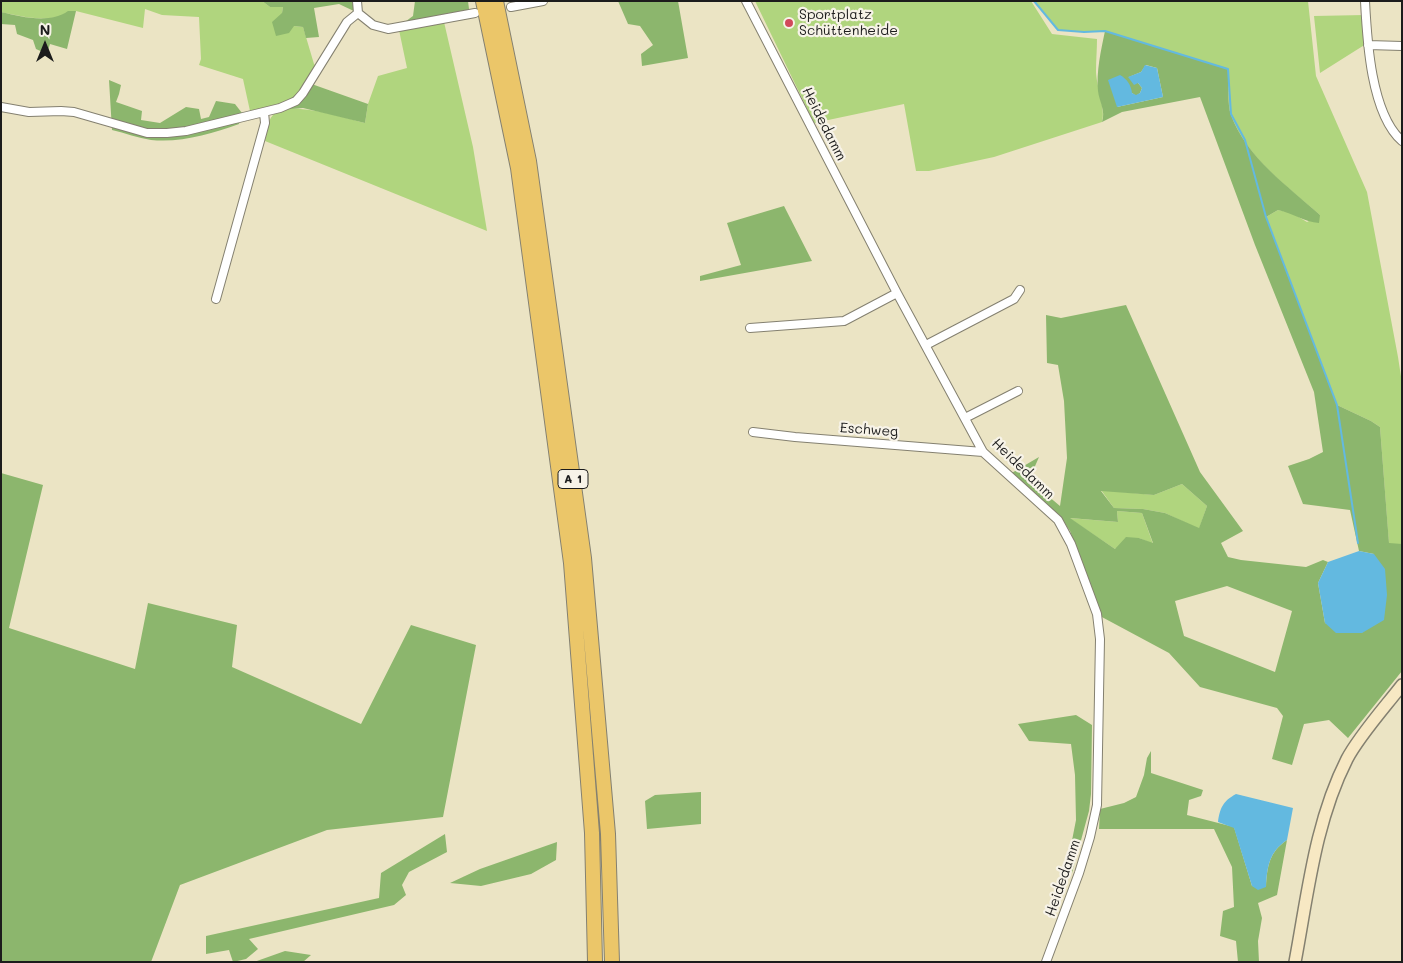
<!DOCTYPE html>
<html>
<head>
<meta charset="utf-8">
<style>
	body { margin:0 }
	#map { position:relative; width:1403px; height:963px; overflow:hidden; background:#ebe4c4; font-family:Mali,sans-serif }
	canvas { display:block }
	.frame { position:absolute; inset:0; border:2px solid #1c1c1c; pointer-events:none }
	.north { position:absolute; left:20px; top:20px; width:50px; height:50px; -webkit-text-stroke:4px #f7f3e8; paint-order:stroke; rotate:0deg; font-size:14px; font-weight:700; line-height:20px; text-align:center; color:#1c1c1c }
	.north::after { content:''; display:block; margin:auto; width:18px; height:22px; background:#1c1c1c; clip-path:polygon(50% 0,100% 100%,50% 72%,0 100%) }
</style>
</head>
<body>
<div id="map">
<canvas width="1403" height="963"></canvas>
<div class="frame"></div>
<div class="north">N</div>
</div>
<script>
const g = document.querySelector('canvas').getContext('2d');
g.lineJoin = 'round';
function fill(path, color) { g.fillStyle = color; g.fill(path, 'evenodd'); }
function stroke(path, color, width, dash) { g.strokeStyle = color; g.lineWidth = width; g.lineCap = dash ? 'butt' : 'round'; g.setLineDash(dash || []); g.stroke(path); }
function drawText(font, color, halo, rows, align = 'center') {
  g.font = font + ' Mali,sans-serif'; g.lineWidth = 4.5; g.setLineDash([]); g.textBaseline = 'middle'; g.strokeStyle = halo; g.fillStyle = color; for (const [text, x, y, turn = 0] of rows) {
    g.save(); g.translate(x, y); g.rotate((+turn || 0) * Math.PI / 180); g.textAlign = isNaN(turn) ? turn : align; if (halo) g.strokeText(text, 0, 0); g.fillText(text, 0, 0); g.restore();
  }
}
fill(new Path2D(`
	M1,1H262L270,7H283L282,13L294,26L303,27L314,64L317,67L297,94L290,101L250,111L243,79L199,65L201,59L199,17L162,15L145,9L143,28L76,11C66,11 65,16 57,17C39,21 19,16 1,12Z
	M755,1H1031L1052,34L1097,39C1097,50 1096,60 1096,71C1096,85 1106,110 1102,122L994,157L929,171H916L904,104L814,123Z
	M1034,1H1308L1316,76L1367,192L1398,357L1402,383V544H1389L1380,427L1371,421L1337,405L1266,217L1278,210L1292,213L1307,222L1320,215C1287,186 1247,158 1231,115C1227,104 1229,82 1228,69L1105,31L1084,32L1058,30Z
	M1365,15L1366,44L1320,73L1314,16Z
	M444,22L473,147L487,231L265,141C267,133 267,121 273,115C286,99 346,118 365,123L368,104L378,76L407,68L399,30Z
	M1182,484L1207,506L1199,529L1165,513L1143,509L1114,508L1101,490L1154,495Z
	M1117,511L1142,513L1153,544L1139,538L1115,549L1069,518L1118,522Z`), '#b0d57e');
fill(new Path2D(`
	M262,1H357L358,13L339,4L314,8L319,37L306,38L303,27L294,26L289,33L276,36L272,22L282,13L283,7H270Z
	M415,1H468L469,9L458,16L398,27L413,16Z
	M618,1H678L688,58L642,66L641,54L653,45L640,26L628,24Z
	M68,11H76L67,49L50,44L47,54L36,49L33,40L17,34L15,25L1,24V12C22,17 50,24 68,11Z
	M1105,31L1228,69C1229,82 1227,104 1231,115C1247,158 1288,186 1320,215L1319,223C1304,222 1293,213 1278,210L1266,217L1337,405L1371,421L1380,427L1389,543L1402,544V671L1348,738L1329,720L1304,724L1292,765L1272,759L1283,716L1277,708L1200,687L1169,653L1100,616L1070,531L1059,515L1010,474L1039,457L1029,480L1060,506L1067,458L1064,401L1058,365L1047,363L1046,315L1061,318L1126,305L1200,472L1243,531L1221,543L1228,557L1241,560L1306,567L1323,560L1328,562L1318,583L1325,623L1362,633L1374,554L1359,551L1350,510L1303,504L1288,466L1309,459L1323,452L1314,392L1255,245L1200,97L1122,112L1102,122C1106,111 1099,101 1098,91C1096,72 1101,50 1105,31ZM1146,65L1157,68L1163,97L1117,107L1132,93L1136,96L1140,93L1142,88L1138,83L1129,77L1141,72ZM1182,484L1207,506L1199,528L1165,513L1143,509L1114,508L1101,491L1154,495ZM1117,511L1142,513L1153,543L1139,538L1126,537L1115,549L1070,518L1118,522ZM1227,586L1292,611L1275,672L1184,636L1175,601Z
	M109,80L121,85L119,94L116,102L142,111L141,120L160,123L186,107L199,109L201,119L209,117L216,101L235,104L242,113L239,124C211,134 181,143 151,140C138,138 125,133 112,130Z
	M306,82L368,104L365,123L303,108L280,110L267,107C288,101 293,100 306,82Z
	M784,206L812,261L700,281V276L741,265L727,223Z
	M1,473L43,485L9,628L135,669L148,603L237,625L232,667L361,724L411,625L476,645L443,817L327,830L180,885L151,962H1Z
	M1076,715L1092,725L1091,794L1089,811L1072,873L1067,866L1076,820L1075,775L1071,744L1029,741L1018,724Z
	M1151,751V773L1203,790L1201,796L1189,800L1187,815L1234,827L1252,886L1266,887C1267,867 1269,852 1287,840L1277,895L1258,903L1262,918L1258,941L1259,962H1238L1236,941L1220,936L1223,911L1234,907L1232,867L1214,829H1099L1100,809L1124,803L1136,797L1144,775L1147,758Z
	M701,792V824L647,829L645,801L655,795Z
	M445,834L447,852L409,872L402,885L406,895L394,905L249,939L258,949L246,959L233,962L229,950L206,954V936L379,898L381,873Z
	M557,842L556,860L531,874L481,886L450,883L480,869Z
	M285,951L311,955L303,962H254Z`), '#8cb66d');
fill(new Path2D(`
	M1145,65L1157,68L1163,97L1117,107L1108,80L1120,75C1127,79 1131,85 1132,93L1136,95L1140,93L1142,88L1138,83L1134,85L1128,77L1141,72Z
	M1359,551L1374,554L1385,569L1387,595L1384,620L1362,633H1336L1325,623L1318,583L1328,562Z
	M1236,794L1293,808L1287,840C1269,852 1267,867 1266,887L1258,890L1252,886L1234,828L1218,822C1220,808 1223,801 1236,794Z`), '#63b9e0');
stroke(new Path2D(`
	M1034,1L1058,30L1084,32L1105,31L1228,69L1231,114L1245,140L1266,217L1337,405L1358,543`), '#63b9e0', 2);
const minor = new Path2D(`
	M357,1L358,13
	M746,1L897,293L983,452L1058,520L1071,544L1097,614L1100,639L1097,805L1090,837L1079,873L1046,962
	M1365,1C1367,40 1371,114 1402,141
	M511,7L543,1
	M358,13L373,25L388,29L475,13
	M1368,45L1402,46
	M1,107L29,112L61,111L74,112L147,133H167L186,131L280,108L296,101L303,93L347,22L358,13
	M216,299L265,123L264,112
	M750,328L844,321L897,293
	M926,345L1014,299L1020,290
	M965,418L1018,391
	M753,432L795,437L983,452`);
const secondary = new Path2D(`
	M1295,962C1308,893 1315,822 1347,759C1359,736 1385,707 1402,685`);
const motorway = new Path2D(`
	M483,1L518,168L571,563L592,833L595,962
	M496,1L529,161L584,558L608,834L612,962`);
stroke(minor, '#848070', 10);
stroke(secondary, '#848070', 14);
stroke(motorway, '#848070', 16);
stroke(minor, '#fff', 8);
stroke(secondary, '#f7e8c3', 11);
stroke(motorway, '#ebc669', 14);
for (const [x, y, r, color] of [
	[789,23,5,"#d1495b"]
]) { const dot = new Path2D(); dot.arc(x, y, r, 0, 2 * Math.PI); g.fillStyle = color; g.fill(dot); stroke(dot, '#f7f3e8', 2); }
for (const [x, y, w] of [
	[573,479,30]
]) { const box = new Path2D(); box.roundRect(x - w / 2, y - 9.5, w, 19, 4); g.fillStyle = '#f7f3e8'; g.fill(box); stroke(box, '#1c1c1c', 1); }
drawText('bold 12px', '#1c1c1c', null, [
	["A 1",573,479]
]);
drawText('14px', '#1c1c1c', '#f7f3e8', [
	["Sportplatz",799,15],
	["Schüttenheide",799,31]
], 'left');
drawText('14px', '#1c1c1c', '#f7f3e8', [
	["Heidedamm",824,124,63],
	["Eschweg",869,430,4],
	["Heidedamm",1023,469,44],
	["Heidedamm",1063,878,-71]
]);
</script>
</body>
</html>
